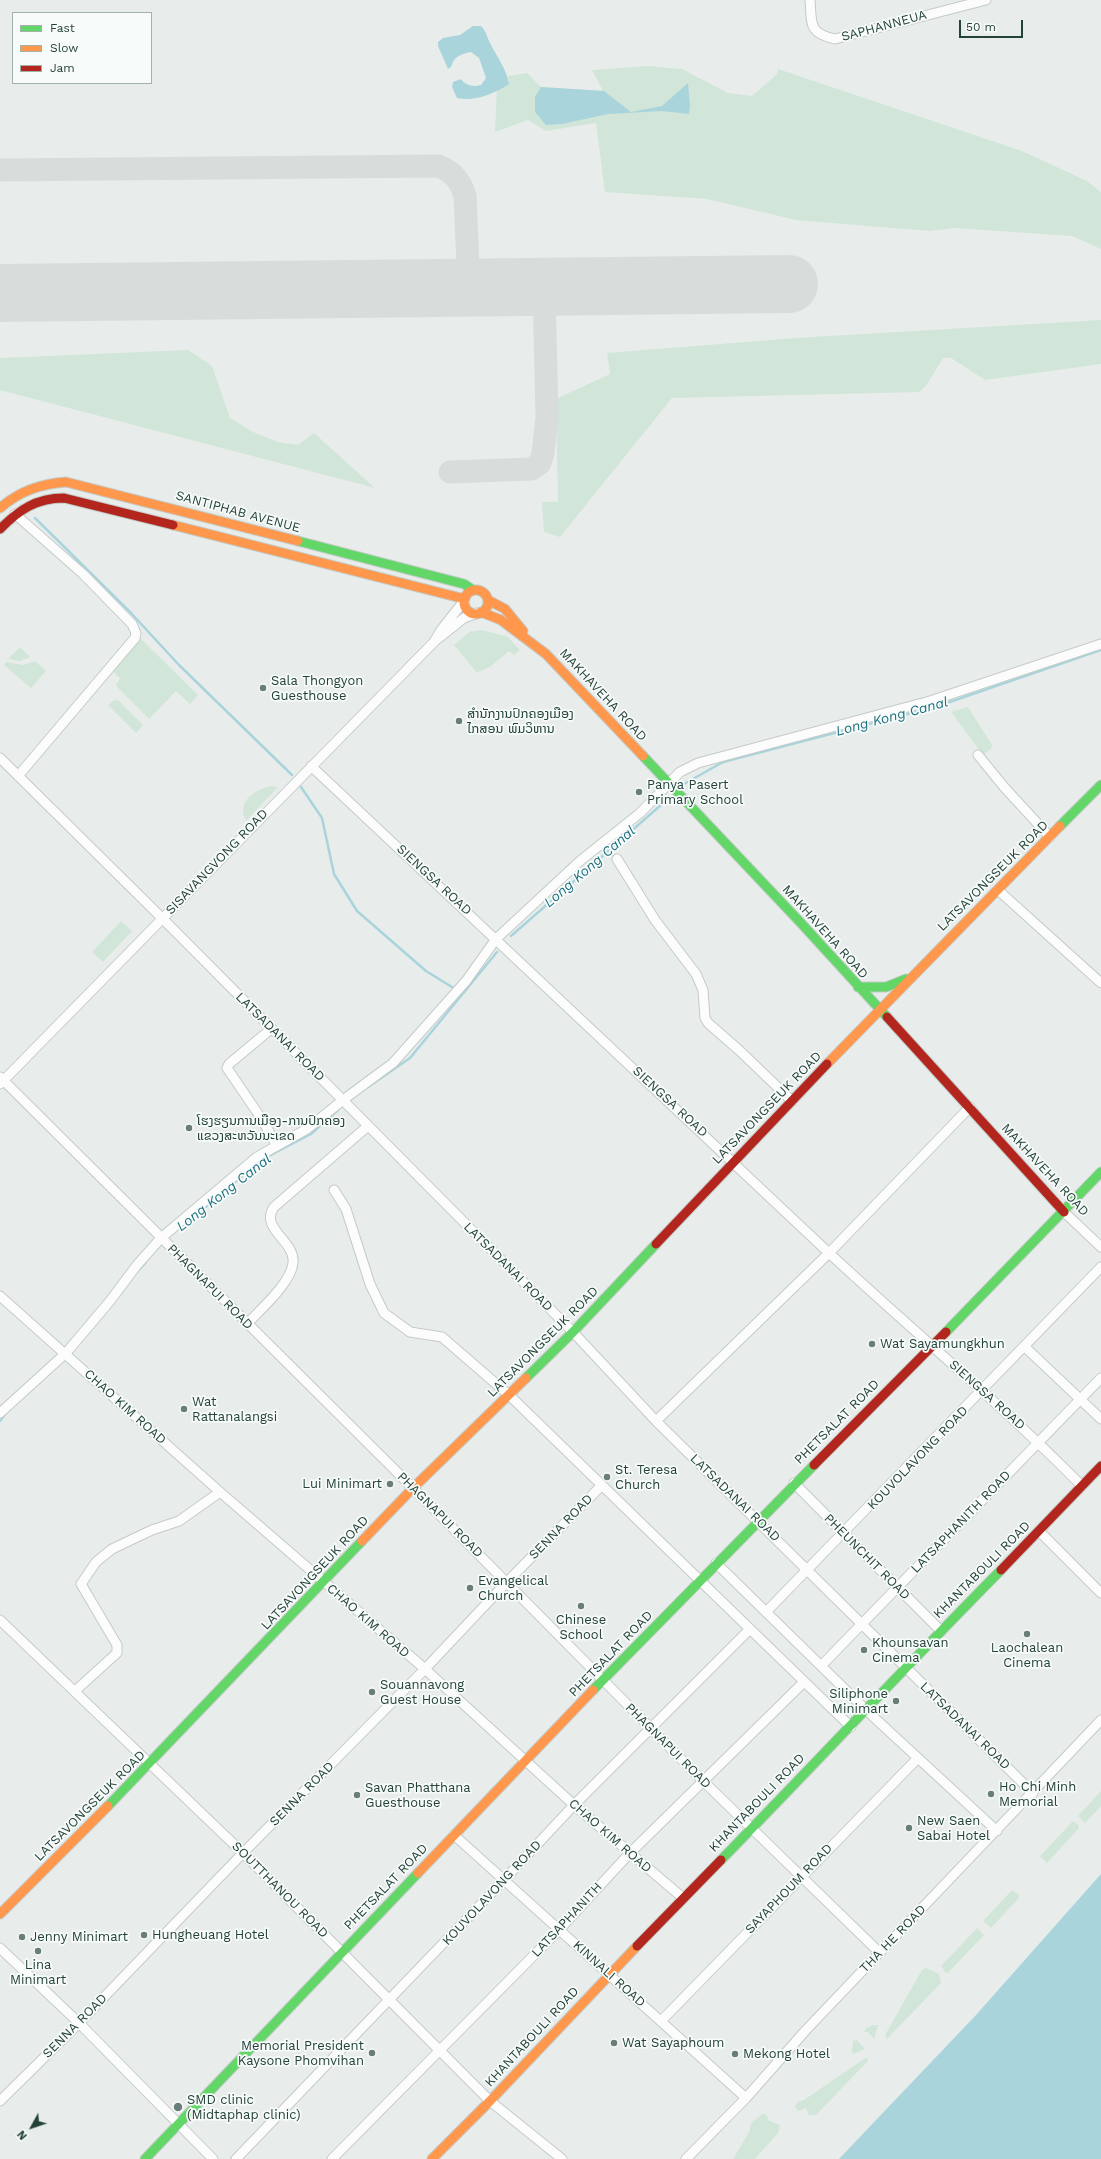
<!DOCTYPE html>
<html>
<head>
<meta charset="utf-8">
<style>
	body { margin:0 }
	#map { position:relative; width:1101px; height:2159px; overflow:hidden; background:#e8edeb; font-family:"Work Sans",sans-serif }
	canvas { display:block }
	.legend { position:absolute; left:12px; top:12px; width:140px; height:72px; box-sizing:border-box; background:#f7fbf9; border:1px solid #a3b1ad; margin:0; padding:5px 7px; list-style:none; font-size:12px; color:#24423a }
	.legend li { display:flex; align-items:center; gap:8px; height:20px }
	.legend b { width:20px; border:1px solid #a3b1ad }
	.north { position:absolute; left:12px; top:2107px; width:40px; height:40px; -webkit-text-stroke:3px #f7fbf9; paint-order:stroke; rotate:230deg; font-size:11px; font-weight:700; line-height:16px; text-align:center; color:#24423a }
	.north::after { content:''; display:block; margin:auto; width:14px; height:18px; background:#24423a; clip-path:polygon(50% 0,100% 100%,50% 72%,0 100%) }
	.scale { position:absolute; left:959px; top:20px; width:64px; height:18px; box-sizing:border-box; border:2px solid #24423a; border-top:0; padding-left:5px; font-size:12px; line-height:14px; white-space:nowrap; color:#24423a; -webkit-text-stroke:3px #f7fbf9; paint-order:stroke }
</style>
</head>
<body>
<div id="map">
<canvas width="1101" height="2159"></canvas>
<ul class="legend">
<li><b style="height:5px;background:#63d668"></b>Fast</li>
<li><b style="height:5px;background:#ff974d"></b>Slow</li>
<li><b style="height:5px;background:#b3261e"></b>Jam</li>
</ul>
<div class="north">N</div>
<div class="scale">50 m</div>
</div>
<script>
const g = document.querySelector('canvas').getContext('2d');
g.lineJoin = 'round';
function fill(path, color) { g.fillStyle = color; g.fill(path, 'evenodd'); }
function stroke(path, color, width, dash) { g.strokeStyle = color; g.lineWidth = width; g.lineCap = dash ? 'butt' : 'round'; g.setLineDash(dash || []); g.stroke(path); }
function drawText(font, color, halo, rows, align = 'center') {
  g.font = font + ' "Work Sans","Noto Sans Lao",sans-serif'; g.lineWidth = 3.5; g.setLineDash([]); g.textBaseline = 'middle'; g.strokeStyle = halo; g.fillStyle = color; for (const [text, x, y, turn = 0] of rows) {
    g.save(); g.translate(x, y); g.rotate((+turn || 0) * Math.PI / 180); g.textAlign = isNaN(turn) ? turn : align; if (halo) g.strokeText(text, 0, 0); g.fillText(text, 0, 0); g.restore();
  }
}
fill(new Path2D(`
	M648,66L682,69L728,93L752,96L777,74L778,69L1022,151L1087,181L1101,192V249L1072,236L955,228L929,231L796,220L707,199L605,192L596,123L546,131L528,120L495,132L497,89L509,84L508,76L527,73L541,87L603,91L592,70Z
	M1101,320V364L985,380L951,358H943L926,386L919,392L672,398L560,537L544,532L542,502H558L556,399L610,374L607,353L795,338Z
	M188,350L212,366L230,418L253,432L278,442L298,445L314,433L375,488L0,390V358Z
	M482,630L508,637L520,650L514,655L509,651L491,666L477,673L454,645L469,632Z
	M140,638L198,695L190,704L176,691L149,719L118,688L116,685L120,678L111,670Z
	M20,647L30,657L20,661L8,659Z
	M35,661L46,671L31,688L4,665L6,662L23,665Z
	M114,700L119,701L143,725L136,733L108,705Z
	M968,707L992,745L991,749L983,755L951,712Z
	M271,786L278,787L246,821C236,801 255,790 271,786Z
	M121,921L132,931L103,962L92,952Z
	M1101,1791V1806L1085,1823L1078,1816Z
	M1073,1821L1079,1826V1828L1047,1863L1040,1856Z
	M1012,1890L1019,1895V1898L991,1928L983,1921Z
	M977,1928L984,1935L948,1973H946L941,1966Z
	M926,1968L939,1974L941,1983L887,2039L885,2035L922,1970Z
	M873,2025H878L874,2039L868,2032H864L866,2028Z
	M857,2040L865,2049L853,2054L852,2052L853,2041Z
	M867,2057L868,2061L816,2115H809L806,2108L799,2111L796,2109L795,2106L798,2102L804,2100Z
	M763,2114H766L769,2121L780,2125L778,2133L755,2159H733L749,2132L751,2123Z`), '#d1e6d8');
fill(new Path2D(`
	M473,26H481C486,31 487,37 490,43C497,57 506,68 509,84C495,94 473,102 457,98L452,87L453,82L461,79C466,86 474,87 481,85L486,78L479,58L471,52C461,54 454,56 451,67L448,69L438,46V42L443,38L460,35Z
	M688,83L690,105L689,114L662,111L608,114L562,124L546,125L535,112V97L541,87L604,91L631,112L662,106Z
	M1101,1874V2159H839L976,2015Z`), '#a9d4db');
stroke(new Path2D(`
	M35,518L131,613L179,665L292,775
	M684,784L723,762L938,706L1101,650
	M301,787L322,818L334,874L357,911L426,971L452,987
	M511,936L669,798
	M368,1087L410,1058L497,952
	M196,1215L261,1160L311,1134L338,1110
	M136,1273L146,1262
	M0,1421L6,1413`), '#a9d4db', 2.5);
stroke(new Path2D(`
	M0,170L439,166C453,172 461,181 465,196L469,288
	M450,472L532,469L540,463L543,453L547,418L544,287`), '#d8dddc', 23);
stroke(new Path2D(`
	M0,293L789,284`), '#d8dddc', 58);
const street = new Path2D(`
	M810,0C812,24 808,33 835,39L986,0
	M15,514L83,574L132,624L136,633L135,638L18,776
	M435,640L441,630L464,601
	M978,755L1004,787L1050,837
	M0,758L162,918L573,1332L656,1421L1033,1793
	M311,766C484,928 656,1091 829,1253C913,1331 1001,1404 1082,1486
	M617,859L655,920L696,974L703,990L705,1018L708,1023L740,1051L792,1101
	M998,890L1101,983
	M271,1029L229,1064L227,1068L263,1121L277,1146
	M0,1077L413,1488L702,1780L880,1953
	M0,1084L435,641L464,618L477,613
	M334,1190L346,1209L370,1284L384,1313L410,1332L442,1337L509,1395L851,1727
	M1064,1212L1101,1247
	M0,1296L220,1492L425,1669L574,1805L683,1898
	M247,1324C260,1310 291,1283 293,1263C296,1241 259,1229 274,1207L368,1126
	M1025,1347L1101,1419
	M0,1413L66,1353L110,1301L137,1265L161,1238L257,1157L307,1129L343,1100L393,1063L466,981L496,939L580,861L640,813L680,772L698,763L930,701L1101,644
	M656,1421L829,1253L970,1107
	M794,1483L941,1631
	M1039,1531L1101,1593
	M716,1563L866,1710L997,1831
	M766,1612L1101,1267
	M0,1620L243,1853L490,2101L562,2159
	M821,1666L1101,1378
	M75,1691L117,1653V1645L81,1584L96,1562L112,1549L152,1530L179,1521L220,1492
	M454,1835L746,2098
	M0,1948L79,2023L213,2159
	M661,2021L918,1758
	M0,2101L79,2023L243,1853L425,1669L506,1583L602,1485
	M236,2159L504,1880L574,1805L750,1629
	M332,2159L559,1930L629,1854L804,1682
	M686,2159L746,2098L806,2030L1101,1720`);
const fast = new Path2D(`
	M298,541L464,584L473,590
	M643,756L800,922L887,1017
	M1060,826L1101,785
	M858,987H886L906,979
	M946,1332L1101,1172
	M526,1378L573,1332L656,1244
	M593,1690L814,1465
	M108,1806L362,1541
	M721,1860C815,1764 906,1666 1001,1570
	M145,2159L418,1873`);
const slow = new Path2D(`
	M0,508C20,491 40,484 66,482L298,541
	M173,525L465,599
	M464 602a12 12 0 1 1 24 0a12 12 0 1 1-24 0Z
	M488,600L505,609L523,631
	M481,612L501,620L546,654L643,756
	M827,1064L1060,826
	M362,1541L413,1488L526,1378
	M418,1873L593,1690
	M0,1914L108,1806
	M432,2159L490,2101L637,1946`);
const jam = new Path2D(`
	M0,529C19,510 36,498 64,498L173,525
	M887,1017L1064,1212
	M656,1244L827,1064
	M814,1465L946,1332
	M1001,1570L1101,1466
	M637,1946L721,1860`);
stroke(street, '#c5cac8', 11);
stroke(fast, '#c3cbc8', 11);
stroke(slow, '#c3cbc8', 11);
stroke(jam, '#c3cbc8', 11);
stroke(street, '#fcfcfc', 9);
stroke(fast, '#63d668', 9);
stroke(slow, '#ff974d', 9);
stroke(jam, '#b3261e', 9);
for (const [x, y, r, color] of [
	[263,688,4,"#697e78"],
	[459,721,4,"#697e78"],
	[639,792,4,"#697e78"],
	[189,1128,4,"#697e78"],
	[872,1344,4,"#697e78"],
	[184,1409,4,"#697e78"],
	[607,1477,4,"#697e78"],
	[390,1484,4,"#697e78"],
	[470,1588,4,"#697e78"],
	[581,1606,4,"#697e78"],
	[1027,1634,4,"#697e78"],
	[864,1650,4,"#697e78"],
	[372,1692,4,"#697e78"],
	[896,1701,4,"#697e78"],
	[991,1794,4,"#697e78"],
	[357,1795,4,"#697e78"],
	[909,1828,4,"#697e78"],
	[144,1935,4,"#697e78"],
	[22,1937,4,"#697e78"],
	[38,1951,4,"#697e78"],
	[614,2043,4,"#697e78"],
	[372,2053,4,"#697e78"],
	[735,2054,4,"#697e78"],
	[178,2107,5,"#697e78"]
]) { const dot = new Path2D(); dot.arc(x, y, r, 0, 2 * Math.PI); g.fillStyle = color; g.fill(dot); stroke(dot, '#f7fbf9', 1.5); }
drawText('13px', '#24423a', '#f7fbf9', [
	["SAPHANNEUA",884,26,-15],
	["SANTIPHAB AVENUE",238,512,15],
	["MAKHAVEHA ROAD",603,695,47],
	["SISAVANGVONG ROAD",217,862,-46],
	["LATSAVONGSEUK ROAD",993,876,-45],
	["SIENGSA ROAD",434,880,43],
	["MAKHAVEHA ROAD",825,932,48],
	["LATSADANAI ROAD",280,1037,45],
	["SIENGSA ROAD",670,1102,43],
	["LATSAVONGSEUK ROAD",767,1108,-46],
	["MAKHAVEHA ROAD",1045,1170,47],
	["LATSADANAI ROAD",508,1267,45],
	["PHAGNAPUI ROAD",210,1287,45],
	["LATSAVONGSEUK ROAD",543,1342,-45],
	["SIENGSA ROAD",987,1395,42],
	["CHAO KIM ROAD",125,1407,42],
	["PHETSALAT ROAD",837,1422,-45],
	["KOUVOLAVONG ROAD",918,1458,-46],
	["LATSADANAI ROAD",735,1498,44],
	["PHAGNAPUI ROAD",440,1515,45],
	["LATSAPHANITH ROAD",961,1522,-46],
	["SENNA ROAD",561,1527,-46],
	["PHEUNCHIT ROAD",867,1557,45],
	["KHANTABOULI ROAD",982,1570,-45],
	["LATSAVONGSEUK ROAD",315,1573,-47],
	["CHAO KIM ROAD",368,1621,41],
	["PHETSALAT ROAD",611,1654,-46],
	["LATSADANAI ROAD",965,1726,44],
	["PHAGNAPUI ROAD",668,1746,45],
	["SENNA ROAD",302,1794,-45],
	["KHANTABOULI ROAD",757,1803,-46],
	["LATSAVONGSEUK ROAD",90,1806,-45],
	["CHAO KIM ROAD",610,1836,41],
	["PHETSALAT ROAD",386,1887,-46],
	["SAYAPHOUM ROAD",789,1889,-46],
	["SOUTTHANOU ROAD",280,1890,45],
	["KOUVOLAVONG ROAD",492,1893,-47],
	["LATSAPHANITH",567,1920,-47],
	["THA HE ROAD",893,1939,-46],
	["KINNALI ROAD",609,1974,42],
	["SENNA ROAD",75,2026,-45],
	["KHANTABOULI ROAD",532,2037,-47]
]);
drawText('13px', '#24423a', '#f7fbf9', [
	["Sala Thongyon",271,681],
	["Guesthouse",271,696],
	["ສຳນັກງານປົກຄອງເມືອງ",467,714],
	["ໄກສອນ ພົມວິຫານ",467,729],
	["Panya Pasert",647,785],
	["Primary School",647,800],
	["ໂຮງຮຽນການເມືອງ-ການປົກຄອງ",197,1121],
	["ແຂວງສະຫວັນນະເຂດ",197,1136],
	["Wat Sayamungkhun",880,1344],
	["Wat",192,1402],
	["Rattanalangsi",192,1417],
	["St. Teresa",615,1470],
	["Church",615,1485],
	["Lui Minimart",382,1484,"right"],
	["Evangelical",478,1581],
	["Church",478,1596],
	["Chinese",581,1620,"center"],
	["School",581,1635,"center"],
	["Khounsavan",872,1643],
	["Cinema",872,1658],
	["Laochalean",1027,1648,"center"],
	["Cinema",1027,1663,"center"],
	["Souannavong",380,1685],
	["Guest House",380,1700],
	["Siliphone",888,1694,"right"],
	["Minimart",888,1709,"right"],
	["Ho Chi Minh",999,1787],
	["Memorial",999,1802],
	["Savan Phatthana",365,1788],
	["Guesthouse",365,1803],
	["New Saen",917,1821],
	["Sabai Hotel",917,1836],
	["Hungheuang Hotel",152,1935],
	["Jenny Minimart",30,1937],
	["Lina",38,1965,"center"],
	["Minimart",38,1980,"center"],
	["Wat Sayaphoum",622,2043],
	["Memorial President",364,2046,"right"],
	["Kaysone Phomvihan",364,2061,"right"],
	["Mekong Hotel",743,2054],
	["SMD clinic",187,2100],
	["(Midtaphap clinic)",187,2115]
], 'left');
drawText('italic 14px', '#1c6f80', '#f7fbf9', [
	["Long Kong Canal",892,717,-15],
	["Long Kong Canal",590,867,-41],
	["Long Kong Canal",224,1193,-38]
]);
</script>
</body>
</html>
